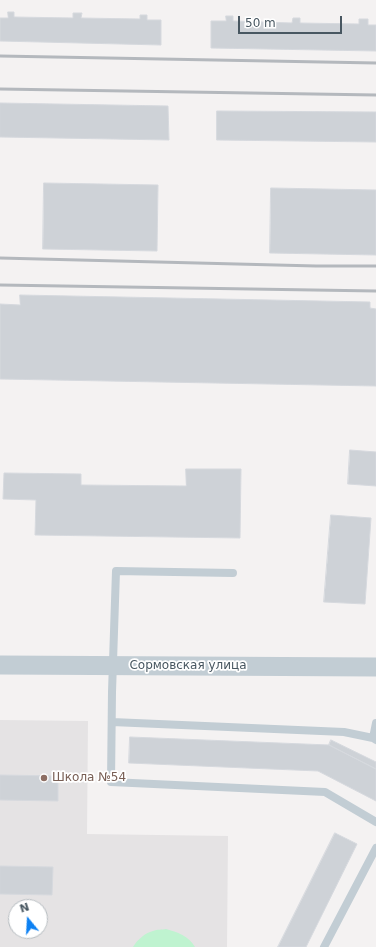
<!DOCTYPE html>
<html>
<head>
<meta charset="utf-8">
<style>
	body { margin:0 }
	#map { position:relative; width:376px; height:947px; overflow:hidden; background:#f4f2f2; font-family:"DejaVu Sans",sans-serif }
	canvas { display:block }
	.north { position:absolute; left:8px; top:899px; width:40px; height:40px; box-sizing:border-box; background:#fff; border:1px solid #b6bcc0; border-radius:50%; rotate:342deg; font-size:11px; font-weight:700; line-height:16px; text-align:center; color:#485761 }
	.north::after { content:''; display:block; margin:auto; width:14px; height:18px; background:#0d81f3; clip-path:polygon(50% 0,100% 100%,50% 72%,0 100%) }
	.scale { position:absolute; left:238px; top:16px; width:104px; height:18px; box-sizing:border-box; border:2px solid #485761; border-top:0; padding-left:5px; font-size:12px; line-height:14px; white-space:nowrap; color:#485761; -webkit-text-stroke:3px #fff; paint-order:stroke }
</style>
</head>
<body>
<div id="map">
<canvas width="376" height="947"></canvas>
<div class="north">N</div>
<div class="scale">50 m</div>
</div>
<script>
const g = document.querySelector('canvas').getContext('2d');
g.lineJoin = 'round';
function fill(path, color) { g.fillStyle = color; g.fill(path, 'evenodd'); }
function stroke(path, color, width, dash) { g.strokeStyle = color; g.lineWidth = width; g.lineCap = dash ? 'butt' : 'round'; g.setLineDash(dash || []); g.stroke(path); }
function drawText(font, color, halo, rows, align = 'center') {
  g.font = font + ' "DejaVu Sans",sans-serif'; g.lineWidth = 3.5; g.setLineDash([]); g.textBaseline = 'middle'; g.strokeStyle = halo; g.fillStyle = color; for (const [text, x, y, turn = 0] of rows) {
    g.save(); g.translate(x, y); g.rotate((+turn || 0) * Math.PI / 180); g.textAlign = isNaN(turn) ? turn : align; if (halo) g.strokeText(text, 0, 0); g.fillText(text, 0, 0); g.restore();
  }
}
fill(new Path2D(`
	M0,720L88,721L87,834L228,836L227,947H0ZM16,907H40V931H16Z`), '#e5e3e4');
fill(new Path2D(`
	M166,929C177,932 189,936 195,947H133C137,940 145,933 153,931C157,929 162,930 166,929Z`), '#bff3d0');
const building = new Path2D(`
	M8,12H14V17L73,18V13H82L81,18L140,19V15H147V20H161V45L0,41V18H8Z
	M226,16H233V21L292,23L293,18H300V23L359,24V19H368V25H376V51L211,48V21H226Z
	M0,103L168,106L169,140L0,137Z
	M217,111L376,112V142L217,140Z
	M44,183L158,185L157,251L43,249Z
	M271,188L376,190V255L270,253Z
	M20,295L370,302V308L376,309V386L0,379V304L20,305Z
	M350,450L376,452V486L348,484Z
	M186,469H241L240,538L35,535L36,500L3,499L4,473L81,474V485L186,486Z
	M331,515L371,518L365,604L324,602Z
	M130,737L329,745L376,769V801L318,771L129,763Z
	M331,740L376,762V769L329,745Z
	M0,775L58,776V801L0,800Z
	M335,833L357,844L306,947H278Z
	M0,866L53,867L52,895L0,894Z`);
fill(building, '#ced2d7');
stroke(building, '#d6d9de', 1);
stroke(new Path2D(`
	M233,573L116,571L112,692L111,782L325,792L376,822
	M112,722L344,732L373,738
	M376,723L373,738L376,740
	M324,947L376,848`), '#c2cdd4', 8);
stroke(new Path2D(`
	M0,665L376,667`), '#c2cdd4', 19);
stroke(new Path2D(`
	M0,56L376,63
	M0,89L376,95
	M0,258L316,266H376
	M0,285L376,291`), '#b4b8bd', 3);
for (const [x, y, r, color] of [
	[44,778,4,"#8d6e63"]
]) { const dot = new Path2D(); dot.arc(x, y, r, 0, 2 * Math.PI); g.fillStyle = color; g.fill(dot); stroke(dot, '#fff', 1.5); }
drawText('12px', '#485761', '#fff', [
	["Сормовская улица",188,666]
]);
drawText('12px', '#785e54', '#fff', [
	["Школа №54",52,778]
], 'left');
</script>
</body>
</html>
